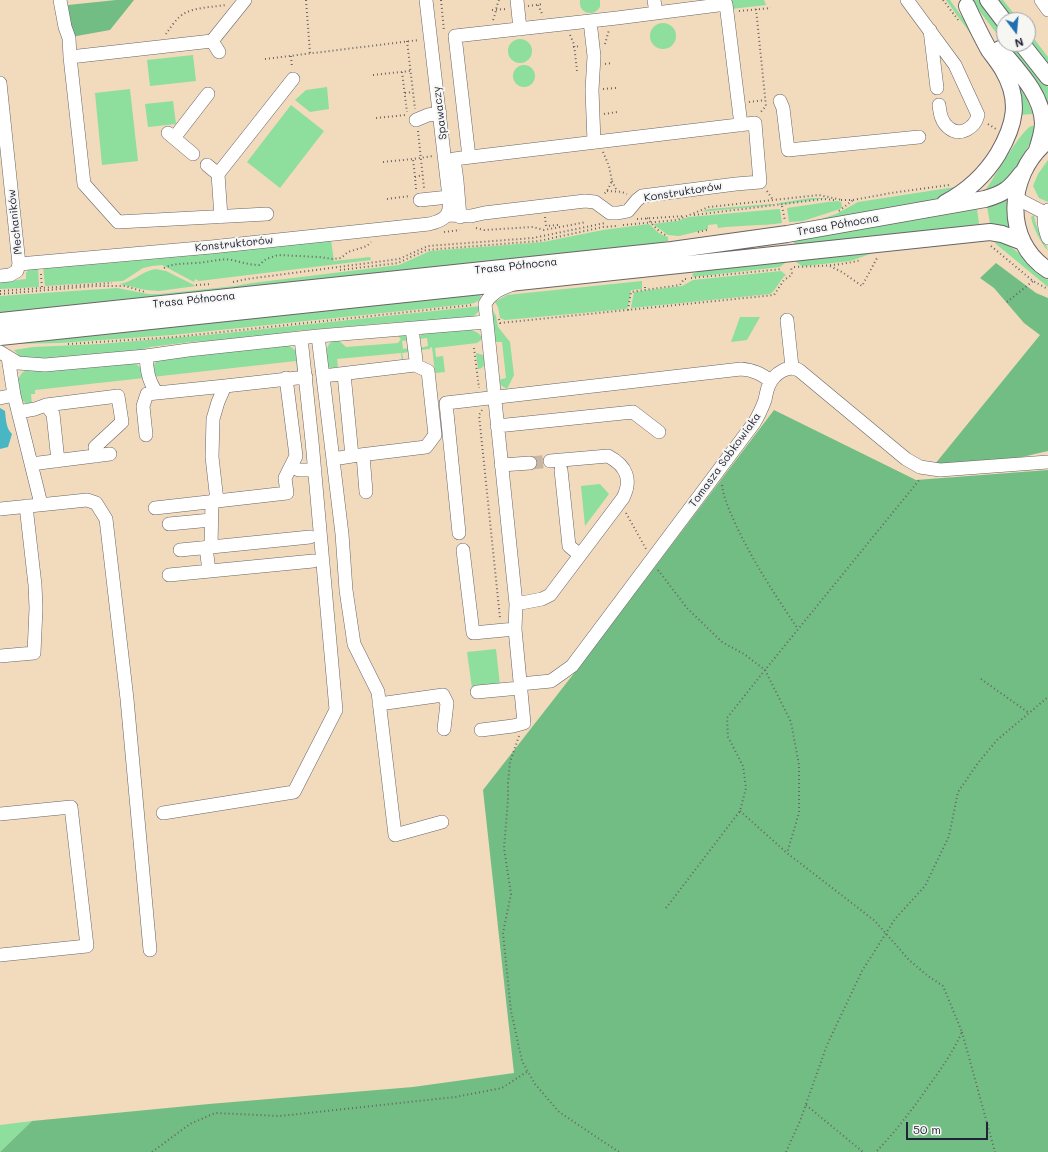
<!DOCTYPE html>
<html>
<head>
<meta charset="utf-8">
<style>
	body { margin:0 }
	#map { position:relative; width:1048px; height:1152px; overflow:hidden; background:#f1dbbc; font-family:Mali,sans-serif }
	canvas { display:block }
	.north { position:absolute; left:996px; top:12px; width:40px; height:40px; box-sizing:border-box; background:#f6f6f2; border:1px solid #a1a1a9; border-radius:50%; rotate:164deg; font-size:11px; font-weight:700; line-height:16px; text-align:center; color:#22223b }
	.north::after { content:''; display:block; margin:auto; width:14px; height:18px; background:#1f6fb2; clip-path:polygon(50% 0,100% 100%,50% 72%,0 100%) }
	.scale { position:absolute; left:906px; top:1122px; width:82px; height:18px; box-sizing:border-box; border:2px solid #22223b; border-top:0; padding-left:5px; font-size:12px; line-height:14px; white-space:nowrap; color:#22223b; -webkit-text-stroke:3px #f6f6f2; paint-order:stroke }
</style>
</head>
<body>
<div id="map">
<canvas width="1048" height="1152"></canvas>
<div class="north">N</div>
<div class="scale">50 m</div>
</div>
<script>
const g = document.querySelector('canvas').getContext('2d');
g.lineJoin = 'round';
function fill(path, color) { g.fillStyle = color; g.fill(path, 'evenodd'); }
function stroke(path, color, width, dash) { g.strokeStyle = color; g.lineWidth = width; g.lineCap = dash ? 'butt' : 'round'; g.setLineDash(dash || []); g.stroke(path); }
function drawText(font, color, halo, rows, align = 'center') {
  g.font = font + ' Mali,sans-serif'; g.lineWidth = 4; g.setLineDash([]); g.textBaseline = 'middle'; g.strokeStyle = halo; g.fillStyle = color; for (const [text, x, y, turn = 0] of rows) {
    g.save(); g.translate(x, y); g.rotate((+turn || 0) * Math.PI / 180); g.textAlign = isNaN(turn) ? turn : align; if (halo) g.strokeText(text, 0, 0); g.fillText(text, 0, 0); g.restore();
  }
}
fill(new Path2D(`
	M580,0H600V7C593,18 578,13 580,0Z
	M729,0H764L766,5L731,9Z
	M946,0H950L996,65L1009,101L989,59Z
	M971,0H981L1004,29V43Z
	M996,0H1003L1019,20H1011Z
	M650 36a13 13 0 1 1 26 0a13 13 0 1 1-26 0Z
	M1028,31L1048,57V68L1028,41Z
	M508 51a12 12 0 1 1 24 0a12 12 0 1 1-24 0Z
	M1005,44H1015L1048,87V109Z
	M193,55L196,81L150,86L147,60Z
	M513 76a11 11 0 1 1 22 0a11 11 0 1 1-22 0Z
	M1015,81L1026,97L1033,114L1018,115Z
	M327,87L329,109L310,112L295,100L306,90Z
	M130,89L138,161L102,165L95,93Z
	M173,101L176,124L148,127L145,104Z
	M291,105L324,131L280,188L247,162Z
	M1031,126H1034C1034,129 1034,133 1033,136C1030,145 1014,172 1007,179C1001,185 993,188 985,191C994,178 1020,132 1031,126Z
	M1048,160V202L1039,198L1033,186L1038,174Z
	M968,185L944,197L916,204H911L907,206L806,224L836,214L858,202Z
	M811,198H826L779,205V203Z
	M1006,200L1007,201L1009,226L1006,227L990,224L987,206Z
	M838,201L841,202L842,207L840,209L803,221L789,222L787,208L828,202Z
	M772,204L773,205L701,212L709,209Z
	M779,209H780L782,223C761,226 739,225 718,228L717,224L708,225V229L679,236L668,235L653,224L677,221L689,217Z
	M977,209L979,224L911,234L795,247L794,239Z
	M1034,215C1035,228 1045,239 1048,251C1040,241 1034,230 1031,217Z
	M649,224L660,234L668,237V241L663,242V244L0,314V296L117,288L148,294H160L235,286L252,283L399,265L430,251L543,242L603,230Z
	M981,239L978,242L873,253L850,261L805,266H802L796,262V259Z
	M331,240L334,261L370,257L371,260L199,281L195,279L194,282L162,265L152,266L143,268L123,281L45,286L43,267Z
	M993,240C1021,246 1026,266 1048,280V287L996,244Z
	M785,260V263L780,267L693,277L692,274L706,269Z
	M38,267L39,287L0,289V282L26,279V273L28,270Z
	M155,269L166,271L196,286L159,291L146,290L119,284C133,282 141,272 155,269Z
	M781,271L786,275C779,280 777,290 770,294L632,308L631,307L634,292L682,286L693,280Z
	M642,281V289L631,290L628,307L626,309L505,320L500,318L498,307L495,302L507,295Z
	M480,292L481,299L474,303L469,304L172,335L60,343L12,344L14,341Z
	M481,306L478,312L472,318L387,323L296,331L225,343L206,341L191,342L150,347L135,352L67,359L21,358L14,350L33,347L99,344L207,335Z
	M491,307L496,316L498,327L510,342L514,375L507,389L502,386L498,380L506,378L502,342H496L493,341Z
	M740,317H760L747,340L731,342Z
	M472,330L478,333L482,337L481,340L477,343L435,348L436,357L443,356L445,372L435,373L432,347L430,348V349L420,350V348L428,346L427,338L419,339L422,333Z
	M405,335L408,337V340L402,341L403,349L411,348V352L402,353L404,363L402,361L401,353L337,359L338,367L330,368L327,366C326,355 324,343 337,339L346,347L398,343L401,339L398,336Z
	M286,344C299,351 299,355 300,369L297,371L296,361L152,377L153,366L157,360Z
	M476,353L483,355L485,362C484,366 482,369 478,369Z
	M134,362L141,368L144,378L35,390V394H31L32,405L24,402L20,398L18,379L22,373L26,370Z
	M600,484L609,494L585,526L581,486Z
	M496,649L500,685L472,688L467,652Z
	M32,1121L0,1152V1125Z`), '#8ede9d');
fill(new Path2D(`
	M116,0H134L110,30L71,37L68,5Z
	M996,263L1036,293L1048,298V451L1009,460L935,464L1040,335L1024,323L994,288L980,278Z
	M774,410L916,480L1048,470V1152H0L32,1121L209,1104L413,1087L514,1073L483,790L575,672Z`), '#72bd84');
fill(new Path2D(`
	M0,408L5,411C6,420 6,428 12,434L8,447L0,449Z`), '#49b6c4');
stroke(new Path2D(`
	M530,463L550,461`), '#c8b6a2', 13, [13, 6]);
const minor = new Path2D(`
	M60,0L65,27L69,38L70,57L84,184L118,222L267,214
	M517,0L520,29
	M654,0L656,13
	M907,0L955,65L978,115C975,128 960,137 949,128C941,122 940,113 939,105
	M1041,0L1048,10
	M590,21L594,56L592,90L594,142
	M930,30L937,88
	M212,41L219,52
	M70,57L212,41L245,0
	M0,83L19,264L17,271L10,275L0,276
	M780,101L783,108L788,150L919,137
	M416,120L428,115L440,113
	M168,133L193,154
	M174,138L208,94
	M469,157L455,36L617,18L726,4L741,125
	M207,165L218,174
	M449,181H457L460,217
	M1016,198L1045,213
	M420,200L449,197L426,0
	M1048,210C1041,217 1045,230 1048,238
	M447,215L471,216L484,213L585,201L595,202L610,213H618L628,211L637,200L642,196L736,184L760,182L755,123L454,159L457,181
	M221,217L218,174L293,79
	M19,264L211,247L429,224C446,220 451,215 449,197
	M787,320L792,367
	M318,336L342,534L346,590L354,644L378,692L395,835L442,822
	M0,352L18,363L45,365L146,356L188,350L318,336L486,322
	M146,356C147,370 148,381 157,393
	M323,376L415,365L416,360L412,329
	M286,378L296,456L285,478L287,493L217,501L212,457L213,419L218,402L225,386L306,377
	M14,395L41,504
	M0,398L14,395L8,357
	M46,405L53,414L58,461
	M18,412L35,409L46,405L118,396L122,422L95,447L97,456
	M497,426L633,412L659,432
	M146,435L143,406L147,394L225,386
	M363,455L366,492
	M352,456L426,447L435,435L428,371L415,365
	M333,459L352,456L344,374
	M31,464L110,454
	M501,465L530,463
	M291,467L299,470H315
	M561,470L569,546L580,555
	M212,501L211,547L310,537
	M155,508L217,501
	M0,509L87,500L96,503L106,519L127,699L150,950
	M169,524L211,520
	M459,533L446,403L741,369C754,370 761,374 771,381
	M206,547L209,571
	M180,550L211,547
	M463,550L473,633L515,629
	M169,575L313,561
	M516,604L542,599L550,595L623,498C632,480 627,466 608,456L550,461
	M0,656L34,653L36,608L35,585L26,506
	M520,684L551,681L572,666L754,423C759,415 762,408 765,400C766,395 767,389 769,385C774,374 789,363 800,371L906,459L920,467L940,470L1048,462
	M477,692L520,688
	M379,704L443,695L447,703L444,729
	M481,730L513,726L524,723L515,629L516,604L485,304C491,293 500,289 511,285
	M163,813L294,792L336,710L312,441L301,338
	M0,814L71,807L87,946L0,955`);
const major = new Path2D(`
	M988,0L1004,21
	M1022,44L1048,77
	M1000,49C1017,70 1042,94 1043,123C1043,132 1040,141 1037,150
	M1045,143C1007,176 1003,241 1048,270
	M945,203C968,191 985,175 998,154C1015,125 1021,101 1003,70C999,63 994,57 989,50C981,36 974,21 967,6
	M0,321L672,250L787,234L985,199C1003,194 1010,189 1021,174
	M0,337L990,232L1002,234L1023,242`);
stroke(minor, '#6a6368', 14);
stroke(major, '#6a6368', 18);
stroke(new Path2D(`
	M306,0L310,53
	M441,0L444,31
	M943,0L959,21
	M538,5L543,16
	M528,6L543,4
	M756,9L766,106L760,113
	M492,10L506,9
	M739,11L771,8
	M493,20C496,13 496,7 499,0
	M166,34C171,27 177,17 185,13C197,7 214,7 226,5
	M570,35L574,44L577,71
	M407,41L415,109
	M605,44L609,30
	M573,47L581,46
	M291,56L292,68
	M265,59L419,40
	M605,64L612,63
	M402,72L407,112
	M373,75L410,71
	M603,89L616,88
	M405,93L413,92
	M749,102L765,100
	M604,114L617,112
	M376,118L406,115
	M988,124L996,129
	M418,131L424,188
	M603,152L609,166L612,181L607,191L603,195
	M383,162L413,159
	M415,177L413,159L433,156
	M612,181L617,191
	M416,189L415,177L423,175
	M607,191L622,192L627,194
	M767,191L773,200
	M387,199L410,196
	M841,200H853L891,193L949,185
	M782,206L785,221
	M839,211L853,200
	M694,215L824,199L834,200
	M545,217L546,226L558,225
	M647,218C653,225 659,233 668,236
	M637,219L684,216
	M623,225L677,220L709,207L819,195L842,200
	M476,228L484,230L533,227L544,230L586,222
	M444,232L460,230
	M698,232L707,230
	M991,246L1033,281L1048,289
	M830,266L842,272L862,286L877,258
	M794,267C817,266 839,266 861,260
	M164,268C174,263 183,264 194,263C207,263 219,258 232,260C241,262 249,265 259,265L266,259L278,255L319,257L333,259L341,258L348,252L367,246L371,242
	M340,270L398,263L426,250L539,241L603,227L616,226
	M41,274L42,288
	M691,278L782,269
	M233,282L247,279L399,259L428,246L533,238L605,223
	M196,285L211,284
	M645,288V286
	M0,291L112,283
	M0,294L95,286H125L145,292
	M1007,302L1033,281
	M628,310L631,292L680,285L684,279H686
	M499,319L500,323L774,295L784,280L790,276L792,274L791,267
	M68,344L175,337L473,305
	M474,348L479,388
	M482,410L479,415L500,618
	M722,485C724,500 729,509 735,523C752,560 775,595 798,629
	M626,513L646,549
	M658,570L687,608L722,642L744,654L765,670L791,722L799,765V813L787,853
	M981,679L1029,713
	M519,736L510,762L508,783V800L504,848L511,894L503,933L511,1011L522,1061L535,1084L559,1112L619,1152
	M740,811L787,853L875,921L909,960L928,976L943,986L962,1032C953,1052 941,1069 928,1087C912,1110 895,1132 876,1152
	M666,908L740,811L746,788L743,766L728,737L727,718L765,670L920,479
	M962,1032L995,1152
	M806,1105L863,1152
	M152,1152L190,1124L215,1113L280,1116L455,1097L502,1088L528,1071
	M786,1152L800,1121L827,1045L862,971L895,919L925,886L949,836L958,792L978,763L997,740L1048,697`), '#6a6368', 2, [1, 3]);
stroke(minor, '#fff', 13);
stroke(major, '#fff', 16);
drawText('11px', '#22223b', '#f6f6f2', [
	["Spawaczy",440,113,-97],
	["Konstruktorów",683,192,-9],
	["Mechaników",15,222,-96],
	["Trasa Północna",838,225,-10],
	["Konstruktorów",234,244,-6],
	["Trasa Północna",516,266,-6],
	["Trasa Północna",194,300,-6],
	["Tomasza Sobkowiaka",725,460,-54]
]);
</script>
</body>
</html>
